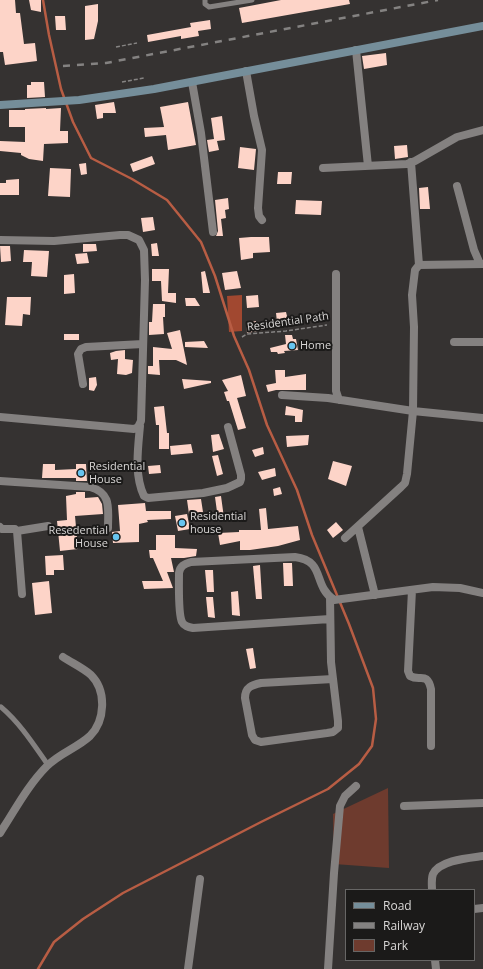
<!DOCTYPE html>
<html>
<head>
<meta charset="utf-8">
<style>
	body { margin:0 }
	#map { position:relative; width:483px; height:969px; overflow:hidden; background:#353231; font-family:"Open Sans",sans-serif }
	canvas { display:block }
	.legend { position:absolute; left:345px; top:889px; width:130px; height:72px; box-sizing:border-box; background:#1b1a19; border:1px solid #676665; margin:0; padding:5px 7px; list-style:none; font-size:12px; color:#d9d7d6 }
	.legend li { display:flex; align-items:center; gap:8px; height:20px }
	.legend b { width:20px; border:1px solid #676665 }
</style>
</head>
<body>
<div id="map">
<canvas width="483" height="969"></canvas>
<ul class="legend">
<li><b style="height:5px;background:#758e9a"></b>Road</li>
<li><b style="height:5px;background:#848281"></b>Railway</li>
<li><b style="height:11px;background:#6e3b2e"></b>Park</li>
</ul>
</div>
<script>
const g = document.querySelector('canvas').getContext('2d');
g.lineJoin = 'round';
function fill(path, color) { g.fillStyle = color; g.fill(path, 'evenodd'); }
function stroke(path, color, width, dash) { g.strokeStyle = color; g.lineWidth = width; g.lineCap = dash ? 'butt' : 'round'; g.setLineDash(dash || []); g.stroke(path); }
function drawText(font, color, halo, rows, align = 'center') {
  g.font = font + ' "Open Sans",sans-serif'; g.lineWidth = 4; g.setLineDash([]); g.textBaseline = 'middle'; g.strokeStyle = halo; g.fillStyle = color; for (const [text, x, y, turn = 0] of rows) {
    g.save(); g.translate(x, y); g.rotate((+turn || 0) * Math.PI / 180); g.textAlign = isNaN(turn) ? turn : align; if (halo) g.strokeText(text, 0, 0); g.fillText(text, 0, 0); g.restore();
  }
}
fill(new Path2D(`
	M388,788L389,868L334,864L333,814Z`), '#6e3b2e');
fill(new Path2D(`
	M242,295V331L229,332L227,296Z`), '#a14830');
stroke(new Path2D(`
	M38,969L54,942L83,919L123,893L261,822L328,789L359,764L372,746L376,719L373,688L349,624L312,535L297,490L267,425L249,370L234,336L215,276L201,242L167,200L132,179L91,158L73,122L61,89L49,35L43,0`), '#b85d44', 2.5);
fill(new Path2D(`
	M0,0H15L16,13H20L24,44L35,43L37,61L5,65L3,52H0Z
	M29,0H41V12L31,10Z
	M281,0H349L350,4L242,23L239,8Z
	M98,4V21L94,39L85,40V6Z
	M55,16H65L66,30H56Z
	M210,20L211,29L198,31L199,36L181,39V36L148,42L147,35L191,27L190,23Z
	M386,53L387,65L364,69L362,56Z
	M31,82H44L45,97L27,98V85H31Z
	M114,102L116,113H103V118L97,119L95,105Z
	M188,102L196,145L168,150L166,135L145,137L144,128L164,127L160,107Z
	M46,108V109L61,108L60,131H68V143L44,144L43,161L29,159L21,155V153L0,151V141L25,142V127H9V110H25V109Z
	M222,116L225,140L217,141L219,150L209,152L207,140L214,139L211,118Z
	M407,145L408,157L395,159L394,146Z
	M240,147L256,149L254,170L238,168Z
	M152,156L155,164L133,172L130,164Z
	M86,163L87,174L81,175L79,164Z
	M50,168L71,169L70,197L48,196Z
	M278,172H292L291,184H277Z
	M19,179V195H0V183H6V180Z
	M428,187L430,209H420L419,188Z
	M228,198L229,209L225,210L226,218L221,219L223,236H216L218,231L215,200Z
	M296,200L322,201L321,215L295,214Z
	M153,217L155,230L143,232L141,218Z
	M251,237H269L270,252L253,253V258L241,260L239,238Z
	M157,243L159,256H152L151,244Z
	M83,244H96L97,251L83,252Z
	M0,246H10L11,261L1,262Z
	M24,250L49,251L47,277L31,276L32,262H23Z
	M87,253L89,263L77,264L75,254Z
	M152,269H169L168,293H176V303L162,301L161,281H152Z
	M205,271L210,293H203L201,272Z
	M237,271L241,288L225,290L222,273Z
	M74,274L75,293L64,294V275Z
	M258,295L259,307L247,308L246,296Z
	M7,297H31L30,315L23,314L22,326L5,325Z
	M185,298H195L200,306H186Z
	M153,304H165V317H163L164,334L149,335V322H152Z
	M286,312L288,320L277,322L276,313Z
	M256,321V324L263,323L264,330L247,333L246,323Z
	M180,330L187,365L176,360H159L160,375L148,374V366H153V347L172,349L167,333Z
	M64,334H79V340H64Z
	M285,335H292L293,339H296L298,350L284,351L285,353L278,354L277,352H271L270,348L286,344Z
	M204,341L208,348L185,347V342Z
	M125,350V359L133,360L132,373L126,375L117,374L118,359L111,360L110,353L116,351Z
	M275,370H285V377L306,374V390H276L268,392L266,385L276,383Z
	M241,375L246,396L237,398L246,428L238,430L229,401H227L224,392L228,391L222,380Z
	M96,377L97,385L94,391L89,390V378Z
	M182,379L211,381V383L184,389Z
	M164,406L167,433H169V449H159V425H156L154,407Z
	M286,406L303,410L302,422H295V416L285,415Z
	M219,434L224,449L213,452L211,435Z
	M309,435L308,445L287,447L286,436Z
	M191,444L193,453L171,455L170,446Z
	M263,447L264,454L255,457L252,450Z
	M218,455L223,474L217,476L212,456Z
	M333,461L352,466L346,486L328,479Z
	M43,464H55V470L76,469V464H86L87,481H76V478H42Z
	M160,465L161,473L149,474L148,466Z
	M275,468L276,476L262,480L258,472Z
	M280,487L282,494L274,496L273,489Z
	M76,492H85V498L98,497L102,504L103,514L75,516L78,549L60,551L57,521L67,520L66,496L76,494Z
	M221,496L224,518L218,519L215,497Z
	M201,499L203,512L189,514L187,500Z
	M145,503L146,511H171V519L147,520L148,522L139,524V542L113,543L112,532L120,531L118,505Z
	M266,508L268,529L298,526L300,540L278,546L250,550H240V541L220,545L218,533L239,532V530H261L259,509Z
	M187,514L190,529L178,531L175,516Z
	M336,522L343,530L333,538L327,530Z
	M156,535H175V548L197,549L196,556L184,558H171L174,572H167L173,588L144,589L142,581H163L153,558H150L149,550H156Z
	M63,555L64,570H54V575H46L45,556Z
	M283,563H292L293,586H284Z
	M260,565L262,599H256L253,566Z
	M205,570H213L214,592H207Z
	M49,581L52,613L35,615L32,583Z
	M238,591L240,616L232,615L231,592Z
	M206,597H213L215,618L208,617Z
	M253,648L256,668L250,669L246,649Z`), '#fdd4c8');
stroke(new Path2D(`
	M116,47L137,43
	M122,82L144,78
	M242,337L247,334L286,331L327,325`), '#868483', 1.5, [4, 2]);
stroke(new Path2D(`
	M205,0V4L209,7L252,0
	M1,707C20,723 34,745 48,765`), '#848180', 5);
stroke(new Path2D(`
	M356,50L368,166
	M246,71L254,116L262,150L258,208L259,216L262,220
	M192,82L201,133L213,232
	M411,162L419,265
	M323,168L407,164L415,161L457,137L483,130
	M457,186L474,250L480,264
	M0,240L54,241L120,235H128L139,240L144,250L145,280L141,421L138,427L134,429L0,417
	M336,274V391L339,400
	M454,342H483
	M83,384L78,354L81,349L86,347L143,344
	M282,395L328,398L413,411L483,418
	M140,426C138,448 134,475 144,496L148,498L203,493L227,488L240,482L241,479V475L228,427
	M0,481L90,487C112,493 108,509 108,528
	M0,527L2,529H15L17,531L22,594
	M358,527L375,595
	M17,531L48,526
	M345,538L401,487L405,483L407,474L413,411L414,327L412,295L415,270L419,265L483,264
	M412,590L408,671L410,676C420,682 427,671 431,689V746
	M330,597L331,662L338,721V728L333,732L327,733L261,742L255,740L252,735L245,698C245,687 252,685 261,683L333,679
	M330,619L193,628C188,627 184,626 182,622C178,614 179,584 179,573C180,566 184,564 191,562L295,557C326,561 312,585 334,600L433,587L460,588L483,593
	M404,806L483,803
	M0,833C15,810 28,785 47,766C60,753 77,748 90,736C105,721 107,691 91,675C83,668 72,663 63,657
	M432,890C432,885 431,879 433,874C440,860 469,858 483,856
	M474,909L483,908
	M435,960L436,969
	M188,969L200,879
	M328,969L334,873L340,806L345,796L356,786`), '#848180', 8);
stroke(new Path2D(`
	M0,105L79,100L154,89L483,26`), '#758e9a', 8);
stroke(new Path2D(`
	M63,66L106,63L438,0`), '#848281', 2.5, [7, 7]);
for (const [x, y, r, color] of [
	[292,346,4,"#67c4ef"],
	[81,473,4,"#67c4ef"],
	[182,523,4,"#67c4ef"],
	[116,537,4,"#67c4ef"]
]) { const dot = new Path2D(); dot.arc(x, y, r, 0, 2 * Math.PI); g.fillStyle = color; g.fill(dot); stroke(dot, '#1b1a19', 1.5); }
drawText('11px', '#d9d7d6', '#1b1a19', [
	["Residential Path",288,322,-8]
]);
drawText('11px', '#d9d7d6', '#1b1a19', [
	["Home",300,346],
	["Residential",89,467],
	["House",89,480],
	["Residential",190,517],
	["house",190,530],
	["Resedential",108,531,"right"],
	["House",108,544,"right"]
], 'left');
</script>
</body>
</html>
